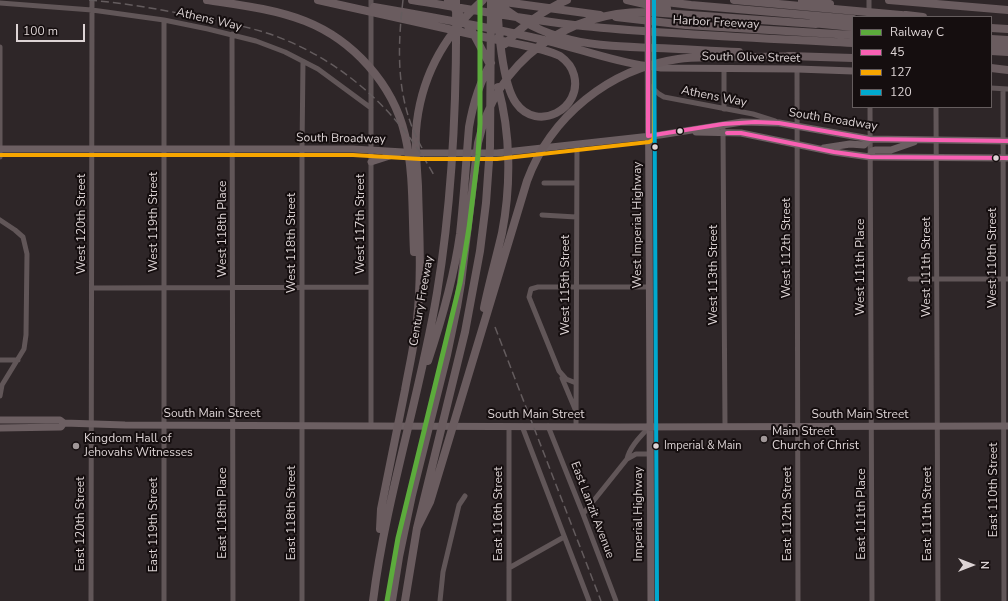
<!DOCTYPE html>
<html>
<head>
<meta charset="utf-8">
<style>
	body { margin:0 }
	#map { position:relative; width:1008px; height:601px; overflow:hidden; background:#2e2628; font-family:"Nunito Sans",sans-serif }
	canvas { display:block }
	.legend { position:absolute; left:852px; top:16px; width:140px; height:92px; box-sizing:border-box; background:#150e0f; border:1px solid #655d5e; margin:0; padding:5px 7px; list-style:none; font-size:12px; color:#ddd4d5 }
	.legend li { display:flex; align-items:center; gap:8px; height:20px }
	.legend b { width:20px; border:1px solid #655d5e }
	.north { position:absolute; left:952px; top:545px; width:40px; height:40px; -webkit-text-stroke:3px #150e0f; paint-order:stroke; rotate:90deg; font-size:11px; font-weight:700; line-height:16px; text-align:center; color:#ddd4d5 }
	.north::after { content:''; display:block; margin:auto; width:14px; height:18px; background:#ddd4d5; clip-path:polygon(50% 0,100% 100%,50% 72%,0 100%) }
	.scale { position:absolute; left:16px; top:24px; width:69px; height:18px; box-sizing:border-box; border:2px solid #ddd4d5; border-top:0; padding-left:5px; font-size:12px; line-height:14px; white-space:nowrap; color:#ddd4d5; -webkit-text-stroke:3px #150e0f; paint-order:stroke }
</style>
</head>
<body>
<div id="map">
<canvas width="1008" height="601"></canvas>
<ul class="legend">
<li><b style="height:5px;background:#5cab3c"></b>Railway C</li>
<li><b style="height:5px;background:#f860b3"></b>45</li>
<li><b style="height:5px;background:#f7a600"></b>127</li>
<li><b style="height:5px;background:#00a9ce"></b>120</li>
</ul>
<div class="north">N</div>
<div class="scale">100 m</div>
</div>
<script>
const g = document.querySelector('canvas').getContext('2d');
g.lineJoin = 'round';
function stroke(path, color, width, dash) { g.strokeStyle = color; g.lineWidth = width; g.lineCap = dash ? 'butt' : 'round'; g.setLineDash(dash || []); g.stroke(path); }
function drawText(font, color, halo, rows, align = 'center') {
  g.font = font + ' "Nunito Sans",sans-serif'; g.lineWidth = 4; g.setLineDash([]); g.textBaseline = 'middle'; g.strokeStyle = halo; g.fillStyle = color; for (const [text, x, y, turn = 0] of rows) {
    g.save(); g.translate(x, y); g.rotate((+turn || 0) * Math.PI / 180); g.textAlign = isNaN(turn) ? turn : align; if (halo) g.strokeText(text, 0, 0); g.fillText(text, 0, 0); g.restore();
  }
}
stroke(new Path2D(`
	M371,0V425
	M869,0V17
	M0,3L92,10L164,20L208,29L256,41L285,52L318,69L371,108
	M164,20V601
	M232,34L233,601
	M0,47V157
	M724,68V109
	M797,69L798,601
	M649,85L659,94L664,97L753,114L775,121
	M991,88L1008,89
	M1003,89L1004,601
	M870,107L872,601
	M936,107L938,601
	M723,129L725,426
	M544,183H576
	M542,215L576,217
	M0,220L15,230L23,237L27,254L26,335L24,349L2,385L0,396
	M910,279H1008
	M92,288L370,287
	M0,360H18
	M562,378L575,409
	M576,383L566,379L559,371L529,297L531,289L538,287H649
	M509,426V601
	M522,426L589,601
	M548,426L583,514L616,601
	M576,427L577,144
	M627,459C630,446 641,436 650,426
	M583,514L627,459L636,454H650
	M509,568L564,537
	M91,601L92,0
	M302,601V149L303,61
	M440,601L443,572L459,505L465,496`), '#615658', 5);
stroke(new Path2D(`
	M648,16L651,601
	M649,66L661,68L797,69L853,71
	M696,132L741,133L834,152L870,157L1008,158
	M824,148L850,144L864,145L870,139
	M0,149H353L420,153H497L660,135L742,122L779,123L870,139L1008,141
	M870,157L872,151L875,150H891L914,142
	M371,162L399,153
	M0,420H60L64,423L125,425L617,427L1008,426
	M0,428L61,427L64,423`), '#6c5f62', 7);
stroke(new Path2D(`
	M207,0C240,5 274,9 305,21C353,40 393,84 405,135C414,173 412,214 414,252
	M318,0C376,13 435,26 493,39C510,43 545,48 560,56C567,61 572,67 574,75C583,109 537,133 516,103C502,84 498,25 497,0
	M412,0C469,9 526,20 583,26C673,35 763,38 853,43
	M448,0L472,31L490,65
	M627,0L667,9
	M649,0L691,5L853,19
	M734,0L912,16
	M802,0L830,4
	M889,0L1008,10
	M495,1C545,44 594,46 656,48C684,49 711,51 739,52
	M497,1L600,15
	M374,7C432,17 490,27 548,41C580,49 612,61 646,66
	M906,15L923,17
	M616,17L686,25L853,35
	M812,23L853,27
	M991,28L1008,29
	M991,39L1008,40
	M505,44C523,25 543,10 567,0
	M991,44L1008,46
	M991,51L1008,52
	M788,56L853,58
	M991,68L1008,70
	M484,308C489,283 496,259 502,233C511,186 511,134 498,87
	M428,361C442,319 454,277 460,234C464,198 466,162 469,127C473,104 479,83 491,63
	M417,528L430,502L527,181C551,116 609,69 678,59C696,56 714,58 733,57C753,57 773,57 794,56
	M380,529L381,509C389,470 397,430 405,390C409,367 415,343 417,319C422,275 419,230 418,186C417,168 415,149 416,131C420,78 444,35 483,0
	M373,601C386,497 420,396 437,293C453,196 457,98 456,0
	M392,601L399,557L412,495L447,355L457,307L461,283L478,143C496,61 567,10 649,12L816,24
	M405,601L417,528L465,332L480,251L486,203L490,147L491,0`), '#6a5c5f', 8);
stroke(new Path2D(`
	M89,0C124,3 159,9 193,16C219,21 245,26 270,34C341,59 399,111 435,177
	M403,0C397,51 396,102 422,148
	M495,327L601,601`), '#645c5e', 1.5, [8, 4]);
stroke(new Path2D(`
	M648,0V136
	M727,133H741L834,152L870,157L1008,158
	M648,136L723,124L755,122L779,123L870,139L1008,141`), '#f860b3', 4);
stroke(new Path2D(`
	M0,155H353L420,159H497L649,142L653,140L654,136V0`), '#f7a600', 4);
stroke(new Path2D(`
	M654,0L657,601`), '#00a9ce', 4);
stroke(new Path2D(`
	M387,601L398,538L460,283L469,228L478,155L480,124V0`), '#5cab3c', 5);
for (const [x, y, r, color] of [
	[680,131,3.5,"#ddd4d5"],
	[655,147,3.5,"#ddd4d5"],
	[996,158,3.5,"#ddd4d5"],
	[764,439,4,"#a09798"],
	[76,446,4,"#a09798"],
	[656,446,3.5,"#ddd4d5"]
]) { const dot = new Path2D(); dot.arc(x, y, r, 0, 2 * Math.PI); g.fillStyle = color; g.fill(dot); stroke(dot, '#150e0f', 1.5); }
drawText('11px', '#ddd4d5', '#150e0f', [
	["Imperial & Main",664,446]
], 'left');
drawText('12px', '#ddd4d5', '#150e0f', [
	["Athens Way",209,20,13],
	["Harbor Freeway",716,23,3],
	["South Olive Street",751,58,1],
	["Athens Way",714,97,11],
	["South Broadway",833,120,9],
	["South Broadway",341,139,1],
	["West 119th Street",154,222,-90],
	["West 120th Street",82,224,-90],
	["West 117th Street",361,224,-90],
	["West Imperial Highway",638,225,-90],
	["West 118th Place",223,229,-90],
	["West 118th Street",292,243,-90],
	["West 112th Street",787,248,-90],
	["West 110th Street",993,258,-90],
	["West 111th Place",861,267,-90],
	["West 111th Street",927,267,-90],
	["West 113th Street",714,275,-90],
	["West 115th Street",566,285,-90],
	["Century Freeway",422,301,-80],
	["South Main Street",212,414],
	["South Main Street",536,415],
	["South Main Street",860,415],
	["East 110th Street",994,490,-90],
	["East Lanzit Avenue",592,510,69],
	["East 118th Place",223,513,-90],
	["East 118th Street",292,513,-90],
	["East 116th Street",499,514,-90],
	["Imperial Highway",639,514,-90],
	["East 112th Street",788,514,-90],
	["East 111th Place",862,514,-90],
	["East 111th Street",928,514,-90],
	["East 120th Street",81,524,-90],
	["East 119th Street",154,525,-90]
]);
drawText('12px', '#ddd4d5', '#150e0f', [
	["Main Street",772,432],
	["Church of Christ",772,446],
	["Kingdom Hall of",84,439],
	["Jehovahs Witnesses",84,453]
], 'left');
</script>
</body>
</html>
